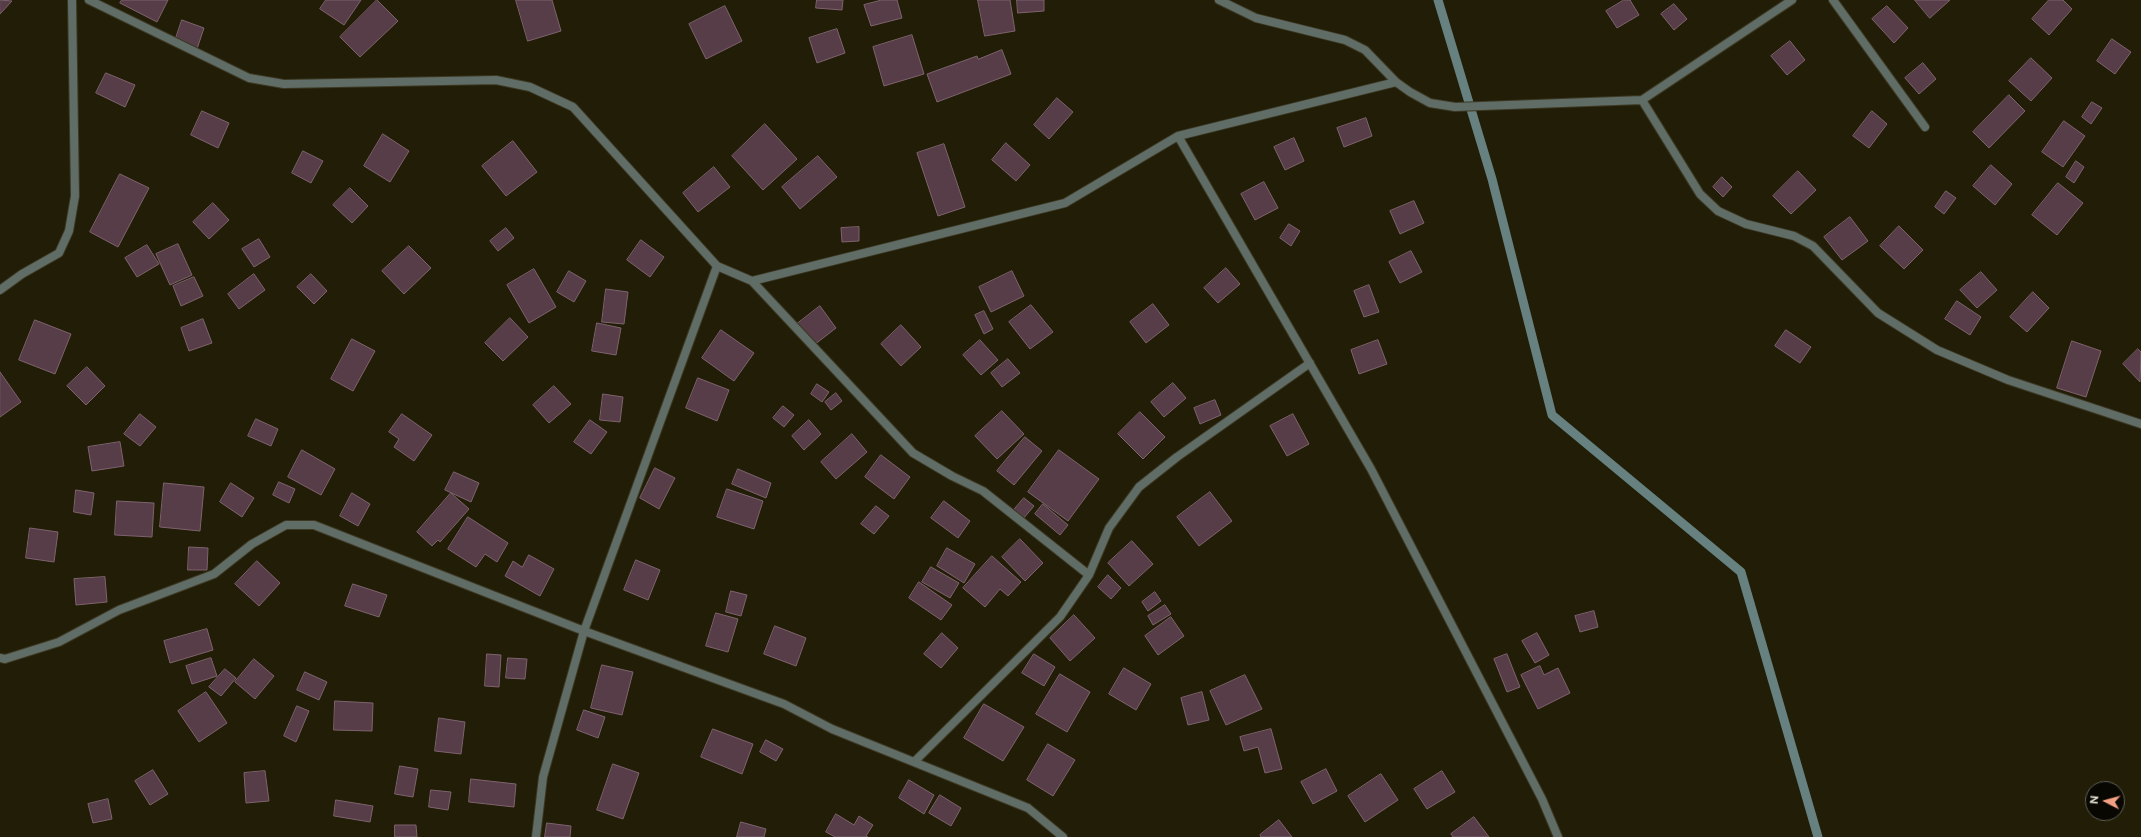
<!DOCTYPE html>
<html>
<head>
<meta charset="utf-8">
<style>
	body { margin:0 }
	#map { position:relative; width:2141px; height:837px; overflow:hidden; background:#211d06; font-family:"Public Sans",sans-serif }
	canvas { display:block }
	.north { position:absolute; left:2085px; top:781px; width:40px; height:40px; box-sizing:border-box; background:#090702; border:1px solid #5f5d54; border-radius:50%; rotate:276deg; font-size:11px; font-weight:700; line-height:16px; text-align:center; color:#e0ded0 }
	.north::after { content:''; display:block; margin:auto; width:14px; height:18px; background:#f39f83; clip-path:polygon(50% 0,100% 100%,50% 72%,0 100%) }
</style>
</head>
<body>
<div id="map">
<canvas width="2141" height="837"></canvas>
<div class="north">N</div>
</div>
<script>
const g = document.querySelector('canvas').getContext('2d');
g.lineJoin = 'round';
function stroke(path, color, width, dash) { g.strokeStyle = color; g.lineWidth = width; g.lineCap = dash ? 'butt' : 'round'; g.setLineDash(dash || []); g.stroke(path); }
function fill(path, color) { g.fillStyle = color; g.fill(path, 'evenodd'); }
stroke(new Path2D(`
	M1438,0L1492,179L1552,415L1741,572L1818,837`), '#66817f', 9);
const building = new Path2D(`
	M0,0L12,1L0,14Z
	M122,0H168L157,22L120,3Z
	M326,0H361L344,25L320,9Z
	M377,0L398,21L360,57L340,37Z
	M516,0H552L561,31L528,41Z
	M817,0H843L842,10L816,8Z
	M882,0H897L902,18L871,26L864,5Z
	M978,0H1010L1015,31L985,36Z
	M1017,0H1044V11L1018,13Z
	M1624,0H1630L1639,15L1617,28L1606,11Z
	M1915,0H1950L1930,18Z
	M2049,0H2063L2072,9L2049,35L2032,19Z
	M1674,4L1687,19L1674,30L1661,14Z
	M725,6L742,41L706,59L689,24Z
	M1887,6L1908,28L1894,43L1872,19Z
	M182,20L204,28L197,49L175,41Z
	M837,29L845,53L817,63L809,38Z
	M912,35L924,74L884,86L873,47Z
	M2112,39L2131,52L2115,74L2097,61Z
	M1790,41L1805,60L1787,75L1771,56Z
	M1002,50L1011,74L937,102L927,74L977,56L978,59Z
	M2031,58L2052,78L2031,101L2009,81Z
	M1923,63L1936,79L1919,94L1905,78Z
	M106,73L135,85L125,107L96,93Z
	M2009,95L2025,111L1989,148L1973,132Z
	M1057,98L1073,112L1049,139L1034,125Z
	M2092,102L2102,108L2091,124L2082,117Z
	M202,111L229,123L218,148L191,135Z
	M1872,111L1887,124L1869,148L1853,136Z
	M1366,118L1372,136L1344,147L1337,128Z
	M2064,121L2085,136L2063,167L2042,152Z
	M765,124L797,159L763,190L732,156Z
	M383,134L409,151L390,182L364,166Z
	M1294,138L1304,161L1285,170L1274,147Z
	M513,141L537,172L506,196L482,166Z
	M1006,143L1030,165L1016,181L992,160Z
	M944,144L965,207L938,216L917,153Z
	M303,151L323,161L311,183L292,173Z
	M818,156L837,177L800,209L782,187Z
	M2076,161L2084,167L2074,183L2066,177Z
	M1991,165L2012,184L1995,205L1973,186Z
	M714,167L730,187L698,212L683,193Z
	M1798,171L1816,190L1791,214L1773,196Z
	M120,174L149,188L118,247L90,232Z
	M1722,177L1732,187L1723,197L1713,187Z
	M1264,182L1278,208L1255,220L1241,194Z
	M2058,183L2083,203L2057,235L2032,215Z
	M350,188L368,206L352,223L333,205Z
	M1946,191L1956,198L1944,214L1935,207Z
	M1414,201L1424,223L1400,234L1390,211Z
	M213,203L229,220L209,239L193,222Z
	M1850,217L1868,241L1842,260L1824,237Z
	M1289,224L1300,231L1291,246L1280,238Z
	M1899,226L1923,250L1904,269L1880,246Z
	M859,227V241L842,242L841,228Z
	M506,228L514,238L498,251L490,241Z
	M259,239L270,257L254,267L242,249Z
	M641,240L664,257L650,277L627,260Z
	M178,244L192,275L170,285L156,254Z
	M147,245L159,264L137,277L125,258Z
	M409,246L431,268L404,294L382,271Z
	M1411,251L1422,272L1400,283L1389,262Z
	M1226,268L1240,284L1218,303L1204,288Z
	M534,269L556,307L529,323L507,285Z
	M569,271L586,281L574,302L557,292Z
	M1012,271L1024,296L991,312L979,287Z
	M1981,272L1997,290L1977,308L1960,290Z
	M254,274L265,290L239,309L228,294Z
	M311,274L327,291L314,304L297,287Z
	M194,277L203,296L181,306L173,286Z
	M1369,285L1379,312L1364,317L1354,291Z
	M606,289L628,292L624,324L602,322Z
	M2033,292L2049,308L2027,332L2010,317Z
	M1957,301L1981,317L1970,335L1945,319Z
	M1153,304L1169,325L1146,343L1130,322Z
	M1031,305L1053,332L1030,349L1009,322Z
	M820,306L836,328L814,345L797,324Z
	M984,311L993,329L984,334L975,315Z
	M510,318L528,337L503,361L485,343Z
	M203,319L212,343L189,351L181,328Z
	M35,320L71,334L55,374L19,360Z
	M597,323L621,328L616,355L592,351Z
	M901,325L921,347L901,366L881,344Z
	M721,330L754,353L734,381L702,358Z
	M1786,330L1811,347L1800,363L1775,346Z
	M352,339L375,351L353,391L331,379Z
	M980,340L998,360L981,375L963,355Z
	M1378,340L1387,364L1359,374L1351,350Z
	M2072,341L2101,351L2086,397L2057,388Z
	M2138,349L2141,352L2140,382L2123,364Z
	M1008,359L1020,373L1002,387L991,373Z
	M87,367L105,386L86,405L67,386Z
	M0,372L21,402L0,417Z
	M698,378L729,390L717,421L686,408Z
	M1173,383L1186,398L1164,417L1151,402Z
	M817,384L829,392L822,402L811,394Z
	M554,386L571,404L549,423L533,405Z
	M836,393L842,401L831,410L825,402Z
	M603,394L623,397L620,422L600,420Z
	M1215,400L1221,415L1200,424L1194,408Z
	M783,406L794,415L784,427L773,418Z
	M1002,411L1024,434L997,459L975,436Z
	M1140,412L1165,437L1143,459L1118,434Z
	M140,414L156,427L140,446L124,434Z
	M402,414L432,435L414,461L394,447L399,439L389,432Z
	M1293,414L1309,444L1287,456L1270,426Z
	M256,419L278,429L271,446L248,436Z
	M590,420L607,432L591,454L574,442Z
	M809,420L821,434L804,450L792,436Z
	M852,434L867,452L836,479L821,462Z
	M1025,437L1042,451L1014,485L997,471Z
	M120,442L124,466L92,471L88,447Z
	M302,450L335,469L321,495L288,477Z
	M1059,450L1099,479L1068,521L1028,492Z
	M881,455L910,477L894,499L865,477Z
	M655,468L675,478L659,509L640,498Z
	M738,469L771,483L766,498L732,484Z
	M454,472L479,483L471,502L445,490Z
	M279,482L295,489L289,503L273,495Z
	M164,483L204,487L200,531L160,527Z
	M231,483L254,498L242,517L220,502Z
	M727,489L763,501L754,529L717,517Z
	M76,490L94,493L91,515L74,512Z
	M1210,492L1232,521L1199,546L1177,517Z
	M352,493L370,504L358,526L340,516Z
	M451,493L469,509L440,542L438,540L432,546L417,532Z
	M1024,498L1034,506L1023,519L1013,511Z
	M117,501L154,503L152,537L115,535Z
	M944,501L970,521L958,538L931,518Z
	M1043,504L1068,525L1060,535L1035,514Z
	M876,506L889,516L874,534L861,524Z
	M468,517L508,543L497,562L485,554L476,567L448,549Z
	M30,528L58,532L54,562L26,558Z
	M1020,539L1043,563L1025,581L1002,557Z
	M1132,541L1153,564L1129,586L1108,563Z
	M189,547L208,548L207,570H188Z
	M947,548L975,564L964,583L937,566Z
	M529,555L554,569L540,596L505,576L513,561L522,567Z
	M992,556L1021,582L1008,596L1000,589L985,607L963,588Z
	M636,560L660,570L648,600L624,590Z
	M257,561L280,583L259,606L235,584Z
	M931,567L959,583L950,598L922,582Z
	M1108,575L1121,588L1111,599L1098,587Z
	M105,577L107,602L76,605L74,579Z
	M919,582L952,605L941,620L909,598Z
	M353,584L387,595L379,617L345,606Z
	M731,591L747,595L741,616L726,612Z
	M1155,592L1161,601L1148,611L1142,602Z
	M1165,605L1171,614L1153,625L1148,616Z
	M1594,611L1598,627L1580,632L1575,616Z
	M716,613L738,619L728,652L706,646Z
	M1074,615L1095,638L1070,661L1050,638Z
	M1171,617L1184,636L1158,655L1145,636Z
	M775,626L806,638L796,666L764,654Z
	M207,629L213,650L170,663L164,641Z
	M942,633L958,648L941,668L924,654Z
	M1537,633L1549,655L1535,663L1522,641Z
	M487,654L501,655L499,687L485,686Z
	M1034,654L1055,667L1044,686L1022,673Z
	M1507,654L1520,687L1507,692L1494,659Z
	M211,658L217,676L192,684L186,666Z
	M508,658L527,659L525,679L506,678Z
	M254,659L274,676L255,699L235,682Z
	M602,665L633,672L622,715L591,708Z
	M1540,666L1544,675L1558,668L1570,693L1538,709L1521,675Z
	M1124,668L1151,684L1136,710L1109,694Z
	M225,669L236,678L221,696L209,687Z
	M305,672L327,682L319,700L297,690Z
	M1060,674L1090,692L1067,732L1036,714Z
	M1245,675L1262,709L1226,725L1210,691Z
	M206,692L227,723L199,742L178,711Z
	M1202,692L1209,720L1188,725L1181,698Z
	M335,701L373,703L372,731L334,730Z
	M984,704L1024,727L1003,761L964,738Z
	M297,706L309,711L296,742L284,736Z
	M584,710L605,717L598,738L577,730Z
	M439,718L465,722L461,754L435,751Z
	M713,729L753,744L742,774L701,757Z
	M1271,729L1282,769L1265,773L1258,747L1244,751L1240,737Z
	M766,740L783,749L776,761L760,752Z
	M1048,744L1075,760L1053,796L1027,780Z
	M613,764L639,773L623,819L597,810Z
	M400,766L418,769L413,797L395,794Z
	M1326,769L1337,791L1313,804L1301,782Z
	M153,770L168,794L150,805L135,781Z
	M265,771L269,801L246,803L244,773Z
	M1442,771L1455,792L1427,809L1414,789Z
	M1381,774L1398,800L1365,822L1348,796Z
	M471,779L516,784L514,807L469,802Z
	M909,780L934,795L924,814L899,798Z
	M431,790L451,792L448,810L429,807Z
	M940,795L961,808L951,826L929,813Z
	M108,799L112,819L93,823L88,804Z
	M336,800L373,806L370,822L334,816Z
	M836,814L854,825L859,816L873,825L866,836L868,837H835L826,832Z
	M1474,817L1489,837H1453L1451,834Z
	M1279,820L1292,837H1261L1260,835Z
	M741,822L766,829L764,837H737Z
	M547,823L571,826L570,837H545Z
	M395,825H416L417,837H395Z`);
fill(building, '#563d48');
stroke(building, '#7e636e', 1);
const minor = new Path2D(`
	M89,0L249,78L284,84L496,80L530,87L573,107L717,266L752,281L913,453L952,476L983,491L1089,575
	M1219,0L1256,18L1345,40L1365,50L1396,82L1410,92L1430,103L1455,107L1642,100L1700,194L1718,211L1746,224L1794,236L1813,246L1878,313L1937,350L2008,380L2141,424
	M1833,0L1925,127
	M1642,100L1792,0
	M1178,136L1371,469L1542,799L1558,837
	M752,281L1065,203L1178,136L1396,82
	M0,290L22,274L59,253L69,231L75,196L72,0
	M0,658L5,659L59,642L119,610L214,574L252,544L286,525H314L584,631L784,704L832,729L1028,808L1063,837
	M914,762L1060,617L1089,575L1109,528L1139,487L1177,457L1310,363
	M536,837L543,777L584,631L717,266`);
stroke(minor, '#3c3822', 10);
stroke(minor, '#606c66', 8);
</script>
</body>
</html>
